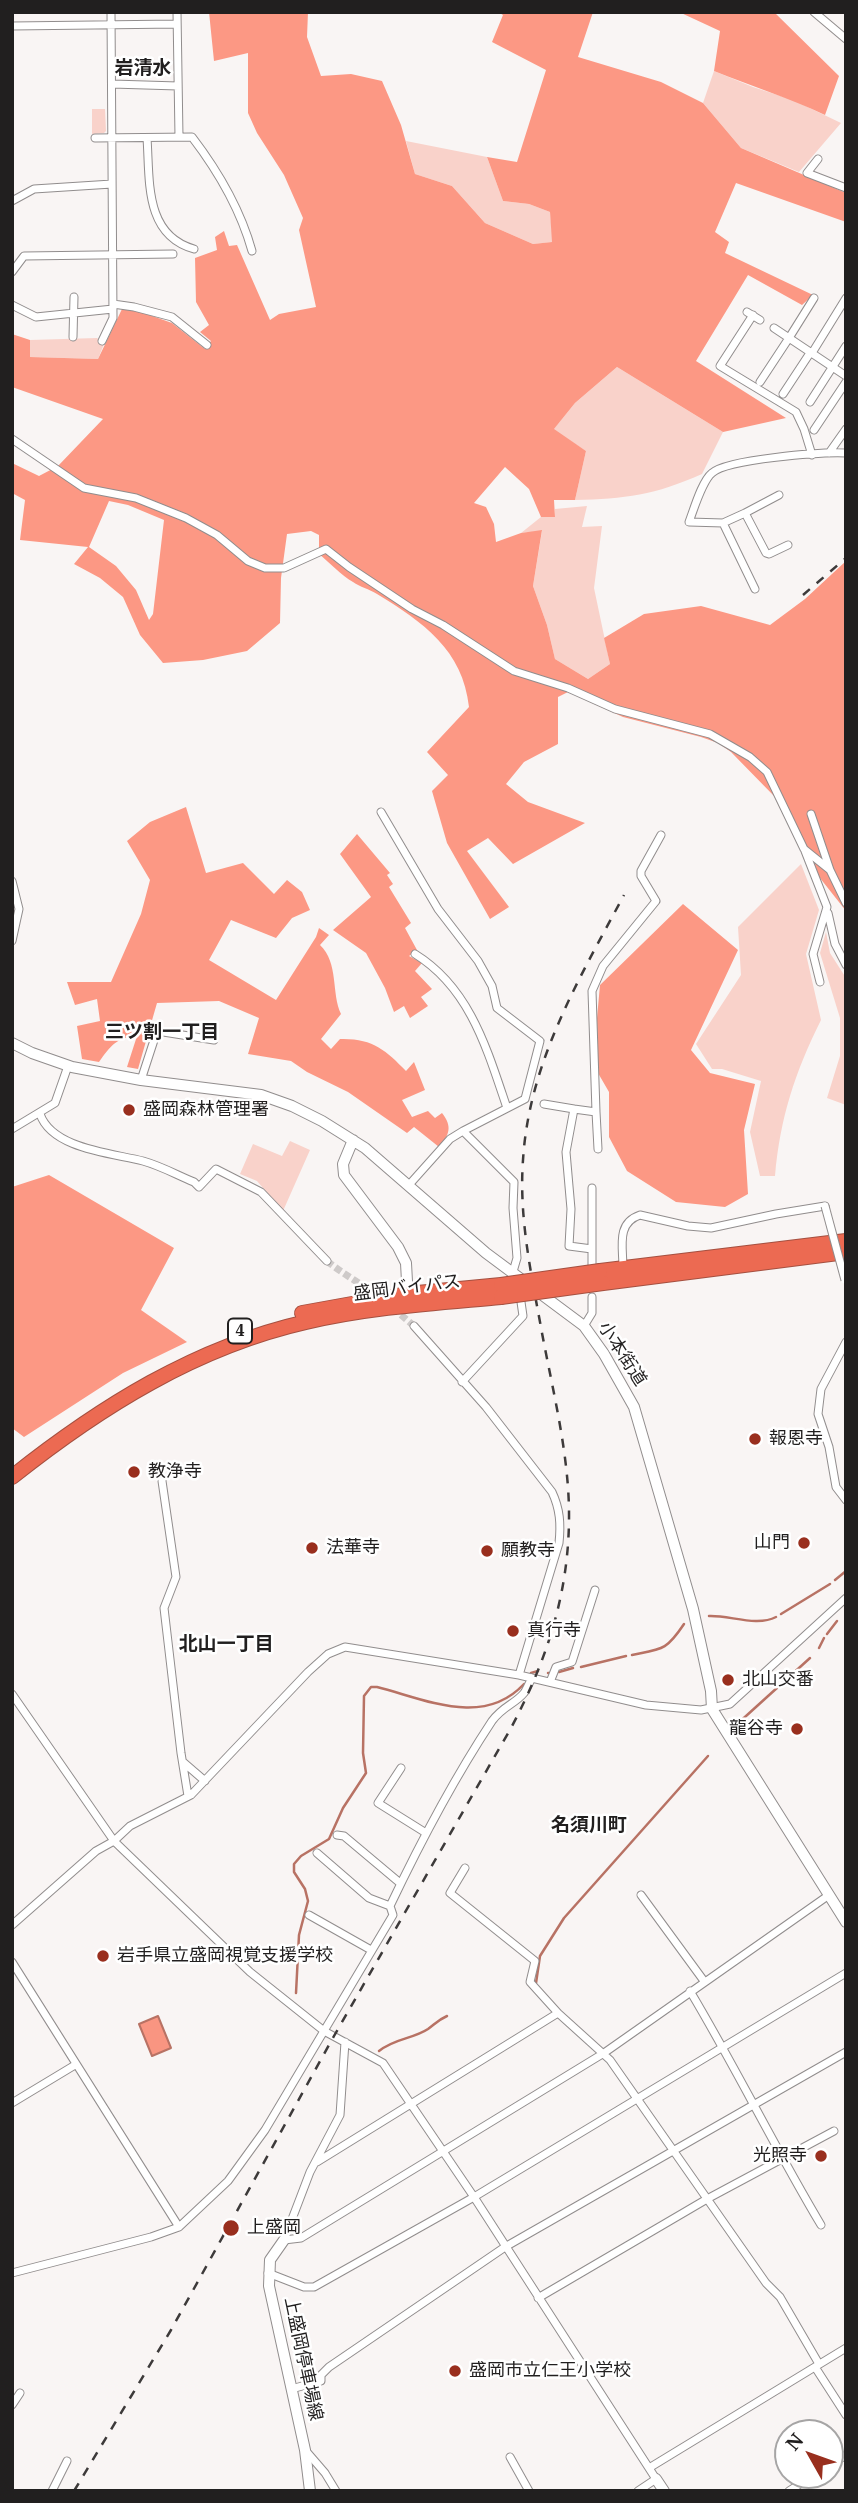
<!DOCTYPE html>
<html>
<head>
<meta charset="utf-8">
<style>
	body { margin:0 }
	#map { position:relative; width:858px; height:2503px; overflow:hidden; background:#f9f5f4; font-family:"Noto Serif",serif }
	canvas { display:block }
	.frame { position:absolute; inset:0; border:14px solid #211f1f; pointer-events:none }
	.north { position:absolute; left:774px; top:2419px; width:70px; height:70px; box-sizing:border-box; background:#fff; border:2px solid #a6a5a5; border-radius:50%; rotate:310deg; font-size:19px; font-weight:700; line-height:28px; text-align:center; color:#211f1f }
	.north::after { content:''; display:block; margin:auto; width:24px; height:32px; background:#992f1e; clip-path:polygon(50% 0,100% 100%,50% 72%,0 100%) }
</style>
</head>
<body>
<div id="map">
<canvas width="858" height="2503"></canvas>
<div class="frame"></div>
<div class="north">N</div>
</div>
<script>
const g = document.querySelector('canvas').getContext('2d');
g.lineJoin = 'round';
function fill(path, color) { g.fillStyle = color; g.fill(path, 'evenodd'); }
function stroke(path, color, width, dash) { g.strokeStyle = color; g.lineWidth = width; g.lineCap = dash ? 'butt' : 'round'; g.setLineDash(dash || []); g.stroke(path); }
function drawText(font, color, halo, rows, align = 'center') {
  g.font = font + ' "Noto Serif","Noto Sans JP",serif'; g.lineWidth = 5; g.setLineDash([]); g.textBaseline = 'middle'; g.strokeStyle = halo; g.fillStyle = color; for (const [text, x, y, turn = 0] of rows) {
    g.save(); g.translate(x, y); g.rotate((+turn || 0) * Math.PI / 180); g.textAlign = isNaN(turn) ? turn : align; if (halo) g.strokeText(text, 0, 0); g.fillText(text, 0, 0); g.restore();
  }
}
fill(new Path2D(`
	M714,71L753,87L793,100L841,123L799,172L741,148L703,103Z
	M92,109H105L106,131L104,133L92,134Z
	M406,141L487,157L503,201L529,204L550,212L553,242L533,244L485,223L452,186L415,174Z
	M97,338L104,344L98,359L30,357V340Z
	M617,367L723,432L702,474C655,495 625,499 575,500L586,451L553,430L575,403Z
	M587,506L582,527L602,526L594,588L610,664L588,679L555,659L547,625L533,586L542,531L521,533L541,517H555V509Z
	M801,864L819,910L806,954L821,1020C795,1072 780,1118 775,1176H760L750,1132L761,1081L722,1069H712L696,1044L741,975L738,927Z
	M826,932L830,953L846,978V1105L827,1098L840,1056V1018L820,953Z
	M290,1141L310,1150L283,1211L257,1181L240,1174L253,1144L282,1156Z`), '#f9d2ca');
fill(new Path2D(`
	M209,12H308L307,37L321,76L351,74L382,81L401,125L415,174L452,186L485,223L533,244L552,242L550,212L529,204L503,201L487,157L517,162L546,70L492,42L503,15L498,12H593L578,57L661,82L703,103L741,148L846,193V222L736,183L715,232L729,242L725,253L813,295L802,305L748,275L696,361L786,418L723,432L617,367L575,403L554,429L586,451L575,500H554L555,517H541L529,489L505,467L474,503L486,507L494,524L496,542L521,533L542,530L533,586L547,625L555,659L588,679L610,664L604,638L644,614L701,606L770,625L805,599L846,561V911L805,859L774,796L731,752L718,743L701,737L623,717L568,692L558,697V744L524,762L506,784L528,802L585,823L513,864L488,838L467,851L509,907L490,919L447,843L432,791L448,775L427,752L469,707C463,650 423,622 377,594C369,589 360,587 353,582C341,575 330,563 319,554V535L311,531L287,534L281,578L280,623L247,651L203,660L163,663L140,635L123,597L100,578L74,564L88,547L20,540L25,500L12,493V463L39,476L58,466L103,419L12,387V334L30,340V357L98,359L122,309L141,312L172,323L205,349L211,341L200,332L209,325L196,302L195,258L217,250L215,237L224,231L229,246L237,245L270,320L279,314L316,307L299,230L303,218L284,175L257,133L248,113V53L214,61ZM109,501L128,505L164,520L153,614L149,620L136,590L116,566L89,547Z
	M679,12H774L839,76L825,115C789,98 751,86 714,71L720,31Z
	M186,807L206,873L243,863L274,894L287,880L302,892L310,910L292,918L276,938L231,920L209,960L276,1000L316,937L319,928L329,935L320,945C339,963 331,993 341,1014L321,1039L331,1049L340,1039C372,1038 386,1050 406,1071L414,1062L425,1090L402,1100L412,1117L428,1111L435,1118L442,1113C453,1127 449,1135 439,1147L414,1127L407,1133L348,1092L307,1072L291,1061L248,1054L259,1018L219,1001L157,1003L138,1069L127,1067L137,1036C116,1037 110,1047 99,1062L82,1059L77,1026L100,1021L97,999L75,1005L67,982H111L141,914L150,880L127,841L150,822Z
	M357,834L390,873L387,875L393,884L389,887L411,923L405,928L417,950L409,956L422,963L415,971L432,989L421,997L428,1006L410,1018L404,1006L394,1012L385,988L366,953L333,930L371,897L340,854Z
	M683,904L738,950L691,1050L710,1073L755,1084L744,1130L748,1194L725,1207L676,1202L627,1171L609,1137V1092L598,1073L597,1018L600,985Z
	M49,1175L174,1248L141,1310L187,1342L123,1373L24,1437L12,1428V1187Z`), '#fc9884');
const water = new Path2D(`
	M158,2016L171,2048L152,2056L139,2024Z`);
fill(water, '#f99581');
stroke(water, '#b87264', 2);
stroke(new Path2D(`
	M835,1580L846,1571
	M781,1614L830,1584
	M709,1616C729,1615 757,1627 776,1617
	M827,1634L837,1621
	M819,1648L824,1638
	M632,1655C662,1649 666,1651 684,1624
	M581,1667L626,1656
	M559,1672L573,1668
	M531,1673L538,1671
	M548,1673H549
	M735,1726L810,1658
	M536,1983L540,1956L564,1918L708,1756
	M296,1993L299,1935L308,1901L305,1889L294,1872V1864L301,1856L329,1839L343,1808L366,1773L363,1753L364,1696L371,1687H377C425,1699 483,1728 524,1684
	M379,2051C395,2038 413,2039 428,2029C435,2024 438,2020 447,2016`), '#b87264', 2.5);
stroke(new Path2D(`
	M327,1261C344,1275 364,1285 381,1299
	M393,1308L414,1326`), '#cecac9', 7, [7, 3.5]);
const street = new Path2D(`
	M177,12L179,137
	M814,12L846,39
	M12,26L177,24
	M112,84L178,86
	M95,138L192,137C218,171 240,208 252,251
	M147,138C150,180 144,235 194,249
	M818,159L807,173L846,188
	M12,201L34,189L112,184
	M12,272L24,256L173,254
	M113,304L134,307L172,317L207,345
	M12,305L36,317L113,309
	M747,312L760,320
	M753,315L720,366L796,412L804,429L812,455
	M774,328L789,338L814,298
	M73,337L74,297
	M102,341L113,318L111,12
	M812,353L846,298
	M760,382L789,338L846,376
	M783,394L810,353
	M810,402L846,346
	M814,430L846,382
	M12,439L84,488L136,498L186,518L217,535L248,561L265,568H284L326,549L349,567L412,609L443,625L514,671L568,688L615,709L710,734L750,757L767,772L804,849L830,870L846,903
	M829,453L846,429
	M745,513L779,495
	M723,523L745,513L766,553L769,554L788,545
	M755,589L723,523L689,522C694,509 702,481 712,473C727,459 822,452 846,453
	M381,812L438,909L478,961L492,986L497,1008L540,1041L525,1099L463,1131L514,1182L513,1208L517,1258L512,1275
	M811,814L830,870
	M805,851L827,907L813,954L820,982
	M12,881L19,909L12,941
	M828,913L835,944L846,965
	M415,954C470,988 487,1049 507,1108
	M141,1080L157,1031L214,1040
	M544,1104L574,1109L566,1152L571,1209L569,1246L592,1249
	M574,1109L596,1112L598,1149
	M596,1112L592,991L603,966L656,901L641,876V871L661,835
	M40,1114C52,1149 112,1153 143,1161C161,1166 177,1175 194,1182L199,1187L216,1169L261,1192L327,1261
	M12,1129L55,1103L68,1066
	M408,1186L450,1139L463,1131
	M592,1265V1188
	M623,1268C623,1247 616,1223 640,1215L688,1226L711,1228L776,1214L825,1206
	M414,1326L486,1407L552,1492C560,1509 561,1524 559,1543L519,1675
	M584,1326L592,1313V1297
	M846,1342L821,1389L818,1414L829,1447L836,1487L846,1500
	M462,1382L523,1316L520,1295
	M162,1481L176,1577L164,1608L181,1753L188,1796
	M550,1682L556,1667L572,1662L595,1590
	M12,1694L114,1841L250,1972L324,2031L383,2063L474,2197L656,2479L638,2491
	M183,1762L205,1781
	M401,1768L378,1803L426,1833
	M337,1835L344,1836L400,1883
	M317,1853L369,1898L390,1906
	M465,1868L450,1893L535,1961L530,1982L558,2013L610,2060L766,2283L780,2297L819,2364
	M641,1895L704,1981
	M309,1915L371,1950
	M12,1925L96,1851L114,1841L130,1826L191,1795L308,1672L328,1654L345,1647L519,1675L646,1705L701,1710L730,1704L846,1598
	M12,1962L179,2227
	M690,1991C736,2068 775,2148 821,2225
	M345,2042L340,2115L310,2172L284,2240L301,2238L604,2053L829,1895
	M12,2103L75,2065
	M317,2162L558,2013
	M12,2273L151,2237L179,2227L228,2181L265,2130L393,1915L390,1906C420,1843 453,1780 492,1721C503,1706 515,1704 524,1693C527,1689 529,1683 532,1678
	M268,2273L304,2287H314L474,2197L846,1973
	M538,2298L707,2199L834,2131
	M815,2367L846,2415
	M291,2389L321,2381V2375L329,2367L505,2247L846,2052
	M12,2405L20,2393
	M306,2451L325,2473L336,2491
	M510,2457L529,2491
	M830,2465L846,2455
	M649,2468L846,2348
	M52,2491L67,2461
	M789,2491L814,2475`);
const secondary = new Path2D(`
	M12,1043L32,1053L72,1067L141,1080L261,1095L292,1106L322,1121L365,1148L486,1253L584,1326L604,1354L634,1407L693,1609L711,1691L712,1709L846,1922
	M353,1140L343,1164L344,1175L398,1247L406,1263L408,1300
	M284,2240L270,2260L269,2286L305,2450L310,2491
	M656,2479L664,2491`);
const highway = new Path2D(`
	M600,1271L846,1241
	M603,1283L846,1252
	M302,1313L407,1294L501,1285
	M12,1477C100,1407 196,1347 306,1322C370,1307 436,1303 501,1297`);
stroke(street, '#918d8d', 9);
stroke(secondary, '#918d8d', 12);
stroke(highway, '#a55040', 16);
stroke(street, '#fff', 7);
stroke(secondary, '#fff', 10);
stroke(highway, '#ec6a52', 14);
stroke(new Path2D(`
	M803,595L846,558
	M74,2491L171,2330L334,2036L511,1728C548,1658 570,1590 569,1510C568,1447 551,1384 540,1322C530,1268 519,1215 523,1160C529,1062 579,979 624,895`), '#3d3a3a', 2.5, [9, 9]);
const streetBridge = new Path2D(`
	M825,1206L845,1280`);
const highwayBridge = new Path2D(`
	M501,1285L600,1271
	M501,1297L603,1283`);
stroke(streetBridge, '#918d8d', 9, []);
stroke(highwayBridge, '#a55040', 16, []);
stroke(streetBridge, '#fff', 7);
stroke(highwayBridge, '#ec6a52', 14);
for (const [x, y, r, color] of [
	[129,1110,7,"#992f1e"],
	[755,1439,7,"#992f1e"],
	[134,1472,7,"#992f1e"],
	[804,1543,7,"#992f1e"],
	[312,1548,7,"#992f1e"],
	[487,1551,7,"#992f1e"],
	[513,1631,7,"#992f1e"],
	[728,1680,7,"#992f1e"],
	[797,1729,7,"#992f1e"],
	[103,1956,7,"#992f1e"],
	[821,2156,7,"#992f1e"],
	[231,2228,9,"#992f1e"],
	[455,2371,7,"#992f1e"]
]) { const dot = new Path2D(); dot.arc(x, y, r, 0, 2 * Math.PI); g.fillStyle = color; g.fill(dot); stroke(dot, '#fff', 2.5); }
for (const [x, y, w] of [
	[240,1331,24]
]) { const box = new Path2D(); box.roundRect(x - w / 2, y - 12.5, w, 25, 5); g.fillStyle = '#fff'; g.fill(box); stroke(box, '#211f1f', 2); }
drawText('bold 16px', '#211f1f', null, [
	["4",240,1331]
]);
drawText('18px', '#211f1f', '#fff', [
	["盛岡森林管理署",143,1110],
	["報恩寺",769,1439],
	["教浄寺",148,1472],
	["山門",790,1543,"right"],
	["法華寺",326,1548],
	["願教寺",501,1551],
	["真行寺",527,1631],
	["北山交番",742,1680],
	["龍谷寺",783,1729,"right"],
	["岩手県立盛岡視覚支援学校",117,1956],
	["光照寺",807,2156,"right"],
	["上盛岡",247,2228],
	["盛岡市立仁王小学校",469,2371]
], 'left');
drawText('18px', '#211f1f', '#fff', [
	["盛岡バイパス",407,1288,-7],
	["小本街道",622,1354,57],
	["上盛岡停車場線",303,2359,78]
]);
drawText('bold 19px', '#211f1f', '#fff', [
	["岩清水",143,69],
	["三ツ割一丁目",162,1033],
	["北山一丁目",226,1645],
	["名須川町",589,1826]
]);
</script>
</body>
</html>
